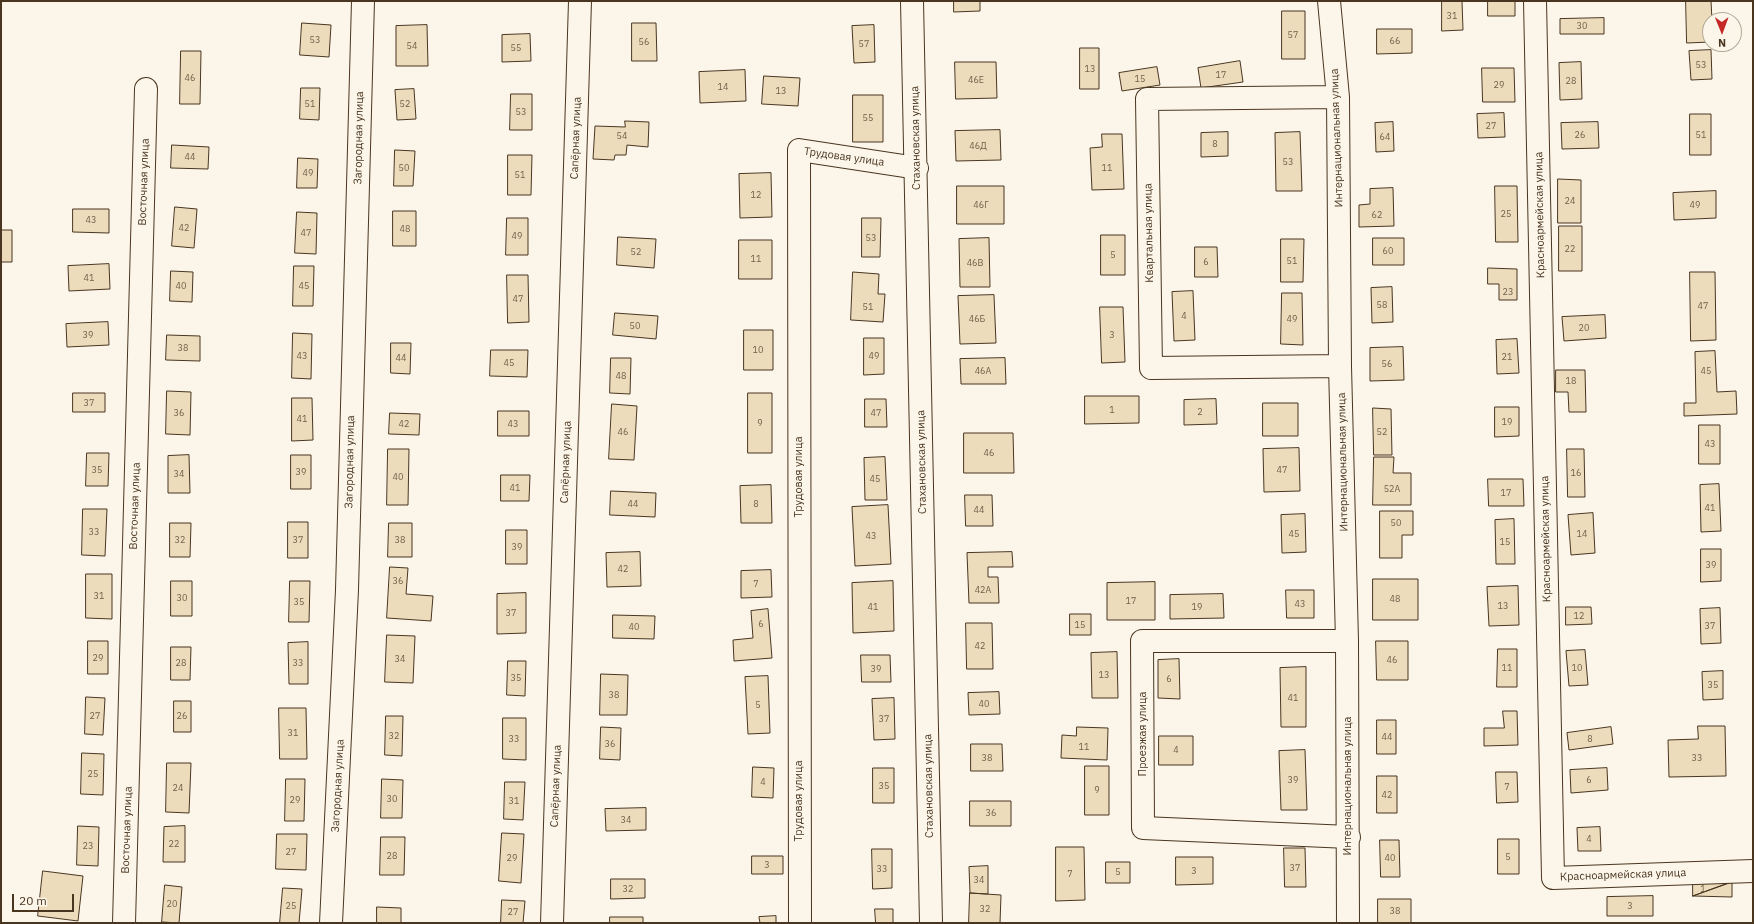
<!DOCTYPE html>
<html>
<head>
<meta charset="utf-8">
<style>
	body { margin:0 }
	#map { position:relative; width:1754px; height:924px; overflow:hidden; background:#fbf6e9; font-family:"IBM Plex Sans",sans-serif }
	canvas { display:block }
	.frame { position:absolute; inset:0; border:2px solid #4a3520; pointer-events:none }
	.north { position:absolute; left:1702px; top:12px; width:40px; height:40px; box-sizing:border-box; background:#fbf6e9; border:1px solid #b4a999; border-radius:50%; rotate:179deg; font-size:11px; font-weight:700; line-height:16px; text-align:center; color:#4a3520 }
	.north::after { content:''; display:block; margin:auto; width:14px; height:18px; background:#c62828; clip-path:polygon(50% 0,100% 100%,50% 72%,0 100%) }
	.scale { position:absolute; left:12px; top:894px; width:62px; height:18px; box-sizing:border-box; border:2px solid #4a3520; border-top:0; padding-left:5px; font-size:12px; line-height:14px; white-space:nowrap; color:#4a3520; -webkit-text-stroke:3px #fbf6e9; paint-order:stroke }
</style>
</head>
<body>
<div id="map">
<canvas width="1754" height="924"></canvas>
<div class="frame"></div>
<div class="north">N</div>
<div class="scale">20 m</div>
</div>
<script>
const g = document.querySelector('canvas').getContext('2d');
g.lineJoin = 'round';
function fill(path, color) { g.fillStyle = color; g.fill(path, 'evenodd'); }
function stroke(path, color, width, dash) { g.strokeStyle = color; g.lineWidth = width; g.lineCap = dash ? 'butt' : 'round'; g.setLineDash(dash || []); g.stroke(path); }
function drawText(font, color, halo, rows, align = 'center') {
  g.font = font + ' "IBM Plex Sans",sans-serif'; g.lineWidth = 3; g.setLineDash([]); g.textBaseline = 'middle'; g.strokeStyle = halo; g.fillStyle = color; for (const [text, x, y, turn = 0] of rows) {
    g.save(); g.translate(x, y); g.rotate((+turn || 0) * Math.PI / 180); g.textAlign = isNaN(turn) ? turn : align; if (halo) g.strokeText(text, 0, 0); g.fillText(text, 0, 0); g.restore();
  }
}
const building = new Path2D(`
	M954,1H980V11L954,12Z
	M1442,1H1462L1463,30L1442,31Z
	M1488,1H1515V16H1488Z
	M1686,1H1711L1712,20H1710V42L1687,43Z
	M1282,11H1305V59H1282Z
	M1604,18V34H1560V19Z
	M302,23L331,25L329,57L300,55Z
	M632,23H656L657,61H632Z
	M427,25L428,66H396V26Z
	M874,25L875,62L854,63L852,26Z
	M1377,29H1412V53L1377,54Z
	M530,34L531,61L502,62V35Z
	M1080,48H1099V89H1080Z
	M1711,50L1712,79L1691,80L1689,51Z
	M181,51H201L200,104H180Z
	M1240,61L1243,82L1201,88L1198,68Z
	M955,62H996L997,98L956,99Z
	M1581,62L1582,99L1560,100L1559,63Z
	M1157,67L1160,85L1122,91L1119,73Z
	M1482,68H1514L1515,102H1483Z
	M745,70L746,101L700,103L699,72Z
	M764,76L800,78L798,106L762,104Z
	M301,88H320L319,120L300,119Z
	M414,89L416,119L397,120L395,90Z
	M511,94H532V130H510Z
	M853,95H883V142H853Z
	M1504,113L1505,137L1478,138L1477,114Z
	M1690,114H1711V155H1690Z
	M625,121L649,122L648,147L627,145L626,155H615L614,160L593,159L595,126L625,127Z
	M1393,122L1394,151L1376,152L1375,123Z
	M1598,122L1599,148L1562,149L1561,123Z
	M1000,130L1001,160L956,161L955,131Z
	M1228,132V156L1201,157V133Z
	M1300,132L1302,191H1276L1275,133Z
	M1102,134H1122L1124,189L1092,190L1090,148L1102,147Z
	M172,145L209,147L208,169L171,168Z
	M395,150L415,151L413,186H394Z
	M508,155H532L531,195H508Z
	M298,158L318,159L317,188H297Z
	M771,173L772,217L740,218L739,174Z
	M1558,179L1581,180V223H1558Z
	M957,186H1004V224H957Z
	M1495,186H1517L1518,242H1496Z
	M1393,188L1394,226L1359,227V205L1370,204V189Z
	M1716,191V218L1674,220L1673,193Z
	M175,207L197,209L194,248L172,246Z
	M73,209H109V233L73,232Z
	M393,211H416V246H393Z
	M297,212L317,213L316,254L295,253Z
	M507,218H528V255H506Z
	M862,218H881L880,257H862Z
	M1559,226H1582V271H1559Z
	M1,230H12V262H1Z
	M1101,235H1125V275H1101Z
	M618,237L656,239L654,268L617,265Z
	M989,238L990,287H960L959,239Z
	M1373,238H1404V265H1373Z
	M1281,239H1304L1303,282H1281Z
	M739,240H772V279H739Z
	M1195,247H1217L1218,277H1195Z
	M109,264L110,289L69,291L68,266Z
	M294,266H314L313,306H293Z
	M1488,268L1517,269V300H1499V284H1488Z
	M171,271L193,272L192,302L170,301Z
	M853,272L879,274L878,294H885L883,322L851,320Z
	M1690,272H1715L1716,340L1691,341Z
	M507,275H528L529,322L508,323Z
	M1392,287L1393,322L1372,323L1371,288Z
	M1193,291L1195,340L1174,341L1172,292Z
	M1282,293H1302L1303,345L1281,344Z
	M994,295L996,343L960,344L958,296Z
	M1100,307H1123L1125,362L1102,363Z
	M615,313L658,316L656,339L613,335Z
	M1605,315L1606,338L1564,341L1562,317Z
	M108,322L109,345L67,347L66,324Z
	M744,330H773V370H744Z
	M293,333L312,334L311,379L292,378Z
	M167,335L200,336V361L166,360Z
	M864,338H884V374L864,375Z
	M1517,339L1519,373L1497,374L1496,340Z
	M391,343H411L410,374L391,373Z
	M1403,347L1404,380L1370,381V348Z
	M491,350H528L527,377L490,376Z
	M1715,351L1717,392L1736,391L1737,414L1684,416V403H1696L1695,352Z
	M611,358H631L630,394L610,393Z
	M1005,358L1006,384H961L960,359Z
	M1556,370H1585L1586,412H1569L1568,392H1556Z
	M167,391L191,392L190,435L166,434Z
	M73,393H105V412H73Z
	M748,393H772V453H748Z
	M1085,396H1139V423L1085,424Z
	M292,398H312L313,440L292,441Z
	M865,399H886L887,427H865Z
	M1216,399L1217,424L1184,425V400Z
	M1263,403H1298V436H1263Z
	M612,404L637,406L634,460L609,459Z
	M1495,407H1519V436L1495,437Z
	M1373,408L1391,409L1392,455H1374Z
	M498,411H529V436H498Z
	M390,413L420,414L419,435L389,434Z
	M1699,425H1720V464H1699Z
	M964,433H1013L1014,473H964Z
	M1299,448L1300,491L1264,492L1263,449Z
	M388,449H409L408,505H387Z
	M1567,449H1584L1585,497H1568Z
	M87,453H109L108,486H86Z
	M189,455L190,493H168V456Z
	M291,455H311V489H291Z
	M885,457L887,500H865L864,458Z
	M1374,457H1394L1393,473H1411V505H1373Z
	M501,475H530L529,501H501Z
	M1488,479H1523L1524,506H1489Z
	M1719,484L1721,531L1701,532L1700,485Z
	M771,485L772,523H741L740,486Z
	M611,491L656,493L655,517L610,515Z
	M965,495H992L993,526H966Z
	M888,505L891,564L855,566L852,507Z
	M83,509H107L105,556L82,555Z
	M1380,511H1413V535H1402V558H1380Z
	M1593,513L1595,553L1571,555L1568,515Z
	M1305,514L1306,552L1282,553L1281,515Z
	M1514,519L1515,564H1496L1495,520Z
	M288,522H308V558H288Z
	M170,523H191L190,557H170Z
	M389,523H412V557H388Z
	M506,530H527V564H506Z
	M1701,549H1721V581L1701,582Z
	M640,552L641,586L607,587L606,553Z
	M1012,552L1013,567H988V577H998L999,603H969L967,553Z
	M390,567L408,568L406,594L433,596L431,621L387,618Z
	M771,570L772,597L741,598V571Z
	M86,574H112V619L86,618Z
	M1373,579H1418V620H1373Z
	M171,581H192V616H171Z
	M290,581H310L309,622H289Z
	M893,581L894,631L853,633L852,583Z
	M1155,582V620H1107V583Z
	M1518,586L1519,625L1489,626L1487,587Z
	M1286,590H1314V618H1287Z
	M526,593V633L497,634V594Z
	M1223,594L1224,618L1170,619V595Z
	M1566,607H1591L1592,624L1566,625Z
	M1720,608L1721,643L1701,644L1700,609Z
	M768,609L772,658L734,661L733,640L753,638L751,611Z
	M1070,614H1091V635H1070Z
	M613,615L655,616L654,639L613,638Z
	M966,623H992L993,669H967Z
	M387,635L415,636L413,683L385,682Z
	M88,641H108V674H88Z
	M1376,641H1408V680H1377Z
	M308,642V684H289L288,643Z
	M171,647H191L190,680H171Z
	M1498,649H1517V687H1497Z
	M1585,650L1588,685L1569,686L1566,651Z
	M1117,652L1118,698H1092L1091,653Z
	M861,655H890L891,682H862Z
	M1179,659L1180,699L1158,698V660Z
	M508,661H526L525,696L507,695Z
	M1306,667V727H1281L1280,668Z
	M1723,671V699L1703,700L1702,672Z
	M601,674L628,675L627,715H600Z
	M768,676L770,733L748,734L745,677Z
	M999,692L1000,714L969,715L968,693Z
	M86,697L105,698L103,735L85,734Z
	M894,698L895,739L874,740L872,699Z
	M174,701H191V732H174Z
	M279,708H306L307,759H280Z
	M1503,711H1517L1518,745L1484,746V728H1504Z
	M386,716H403L402,756L385,755Z
	M503,718H526V760L503,759Z
	M1377,720H1396V754H1377Z
	M1698,726H1725L1726,776L1669,777L1668,740L1698,739Z
	M601,727L621,728L620,760L600,759Z
	M1077,727L1108,728L1107,760L1061,758L1062,735L1076,736Z
	M1611,727L1613,744L1569,750L1567,733Z
	M1159,736H1193V765H1159Z
	M971,744H1002L1003,771H971Z
	M1305,750L1307,810H1281L1279,751Z
	M82,753L104,754L103,795L81,794Z
	M167,763H191L189,813L166,812Z
	M1085,766H1109V815H1085Z
	M753,767L774,768L773,798L752,797Z
	M873,768H894V803H873Z
	M1607,768L1608,790L1571,793L1570,770Z
	M1496,772H1517L1518,802L1497,803Z
	M1377,776H1397V813H1377Z
	M286,779H305L304,821H285Z
	M382,779L403,780L402,818H381Z
	M505,782H525L523,820L504,819Z
	M970,801H1011V826H970Z
	M646,808V830L606,831L605,809Z
	M78,826L99,827L98,866L77,865Z
	M185,826V862H163L164,827Z
	M1600,827L1601,851H1578L1577,828Z
	M502,833L524,834L521,883L499,881Z
	M277,834H307L306,870L276,869Z
	M381,837H405L404,875H380Z
	M1498,839H1519V874H1498Z
	M1380,840H1399L1400,877H1381Z
	M1056,847H1084L1085,900L1056,901Z
	M1284,848H1305L1306,887H1285Z
	M872,849H892V888L873,889Z
	M752,856H783V874H752Z
	M1176,857H1213V884L1176,885Z
	M1106,862H1130V883H1106Z
	M988,866V894L970,893L969,867Z
	M43,871L83,876L78,921L38,916Z
	M611,879H645V898L611,899Z
	M1693,881L1732,882L1693,896Z
	M1732,882V897L1693,896Z
	M165,885L182,887L179,923L162,922Z
	M283,888L302,889L299,923H280Z
	M970,893L1001,895L1000,923H969Z
	M1653,896V916H1607V897Z
	M1378,899H1411V923H1378Z
	M502,900L525,901L523,923H501Z
	M377,907L401,908V923H377Z
	M875,909H893V923H876Z
	M776,916V923H760L759,917Z
	M610,917H643V923H610Z`);
fill(building, '#ecdcbc');
stroke(building, '#4a3520', 1);
const minor = new Path2D(`
	M912,1L931,923
	M1329,1L1338,97L1340,366L1347,641L1348,923
	M1535,1L1553,878L1753,871
	M1338,97L1147,99L1151,368L1340,366
	M1347,641H1142L1143,828L1349,837
	M124,923L146,89
	M331,923L347,590L363,1
	M552,923L580,1
	M800,923L799,150L917,168`);
stroke(minor, '#4a3520', 24);
stroke(minor, '#fbf6e9', 22);
drawText('9px', '#725f47', null, [
	["31",1452,16],
	["30",1582,26],
	["57",1293,35],
	["53",315,40],
	["66",1395,41],
	["56",644,42],
	["57",864,44],
	["54",412,46],
	["55",516,48],
	["53",1701,65],
	["13",1090,69],
	["17",1221,75],
	["46",190,78],
	["15",1140,79],
	["46Е",976,80],
	["28",1571,81],
	["29",1499,85],
	["14",723,87],
	["13",781,91],
	["51",310,104],
	["52",405,104],
	["53",521,112],
	["55",868,118],
	["27",1491,126],
	["26",1580,135],
	["51",1701,135],
	["54",622,136],
	["64",1385,137],
	["8",1215,144],
	["46Д",978,146],
	["44",190,157],
	["53",1288,162],
	["50",404,168],
	["11",1107,168],
	["49",308,173],
	["51",520,175],
	["12",756,195],
	["24",1570,201],
	["46Г",981,205],
	["49",1695,205],
	["25",1506,214],
	["62",1377,215],
	["43",91,220],
	["42",184,228],
	["48",405,229],
	["47",306,233],
	["49",517,236],
	["53",871,238],
	["22",1570,249],
	["60",1388,251],
	["52",636,252],
	["5",1113,255],
	["11",756,259],
	["51",1292,261],
	["6",1206,262],
	["46В",975,263],
	["41",89,278],
	["40",181,286],
	["45",304,286],
	["23",1508,292],
	["47",518,299],
	["58",1382,305],
	["47",1703,306],
	["51",868,307],
	["4",1184,316],
	["46Б",977,319],
	["49",1292,319],
	["50",635,326],
	["20",1584,328],
	["39",88,335],
	["3",1112,335],
	["38",183,348],
	["10",758,350],
	["43",302,356],
	["49",874,356],
	["21",1507,357],
	["44",401,358],
	["45",509,363],
	["56",1387,364],
	["46А",983,371],
	["45",1706,371],
	["48",621,376],
	["18",1571,381],
	["37",89,403],
	["1",1112,410],
	["2",1200,412],
	["36",179,413],
	["47",876,413],
	["41",302,419],
	["19",1507,422],
	["9",760,423],
	["42",404,424],
	["43",513,424],
	["46",623,432],
	["52",1382,432],
	["43",1710,444],
	["46",989,453],
	["35",97,470],
	["47",1282,470],
	["39",301,472],
	["16",1576,473],
	["34",179,474],
	["40",398,477],
	["45",875,479],
	["41",515,488],
	["52А",1392,489],
	["17",1506,493],
	["44",633,504],
	["8",756,504],
	["41",1710,508],
	["44",979,510],
	["50",1396,523],
	["33",94,532],
	["45",1294,534],
	["14",1582,534],
	["43",871,536],
	["32",180,540],
	["37",298,540],
	["38",400,540],
	["15",1505,542],
	["39",517,547],
	["39",1711,565],
	["42",623,569],
	["36",398,581],
	["7",756,584],
	["42А",983,590],
	["31",99,596],
	["30",182,598],
	["48",1395,599],
	["17",1131,601],
	["35",299,602],
	["43",1300,604],
	["13",1503,606],
	["41",873,607],
	["19",1197,607],
	["37",511,613],
	["12",1579,616],
	["6",761,624],
	["15",1080,625],
	["37",1710,626],
	["40",634,627],
	["42",980,646],
	["29",98,658],
	["34",400,659],
	["46",1392,660],
	["28",181,663],
	["33",298,663],
	["11",1507,668],
	["10",1577,668],
	["39",876,669],
	["13",1104,675],
	["35",516,678],
	["6",1169,679],
	["35",1713,685],
	["38",614,695],
	["41",1293,698],
	["40",984,704],
	["5",758,705],
	["27",95,716],
	["26",182,716],
	["37",884,719],
	["31",293,733],
	["32",394,736],
	["44",1387,737],
	["33",514,739],
	["8",1590,739],
	["36",610,744],
	["11",1084,747],
	["4",1176,750],
	["38",987,758],
	["33",1697,758],
	["25",93,774],
	["39",1293,780],
	["6",1589,780],
	["4",763,782],
	["35",884,786],
	["7",1507,787],
	["24",178,788],
	["9",1097,790],
	["42",1387,795],
	["30",392,799],
	["29",295,800],
	["31",514,801],
	["36",991,813],
	["34",626,820],
	["4",1589,839],
	["22",174,844],
	["23",88,846],
	["27",291,852],
	["28",392,856],
	["5",1508,857],
	["29",512,858],
	["40",1390,858],
	["3",767,865],
	["37",1295,868],
	["33",882,869],
	["3",1194,871],
	["5",1118,872],
	["7",1070,874],
	["34",979,880],
	["32",628,889],
	["1",1703,889],
	["20",172,904],
	["25",291,906],
	["3",1630,906],
	["32",985,909],
	["38",1395,911],
	["27",513,912]
]);
drawText('11px', '#4a3520', '#fbf6e9', [
	["Загородная улица",359,138,-89],
	["Сапёрная улица",576,138,-88],
	["Стахановская улица",916,138,-91],
	["Интернациональная улица",1337,138,-92],
	["Трудовая улица",844,157,8],
	["Восточная улица",144,182,-88],
	["Красноармейская улица",1540,215,-91],
	["Квартальная улица",1149,233,-91],
	["Загородная улица",350,462,-89],
	["Сапёрная улица",566,462,-88],
	["Стахановская улица",922,462,-91],
	["Интернациональная улица",1343,462,-91],
	["Трудовая улица",799,477,-90],
	["Восточная улица",135,506,-88],
	["Красноармейская улица",1546,539,-91],
	["Проезжая улица",1143,734,-90],
	["Загородная улица",338,786,-87],
	["Сапёрная улица",556,786,-88],
	["Стахановская улица",929,786,-91],
	["Интернациональная улица",1348,786,-90],
	["Трудовая улица",799,801,-90],
	["Восточная улица",127,830,-88],
	["Красноармейская улица",1623,875,-2]
]);
</script>
</body>
</html>
